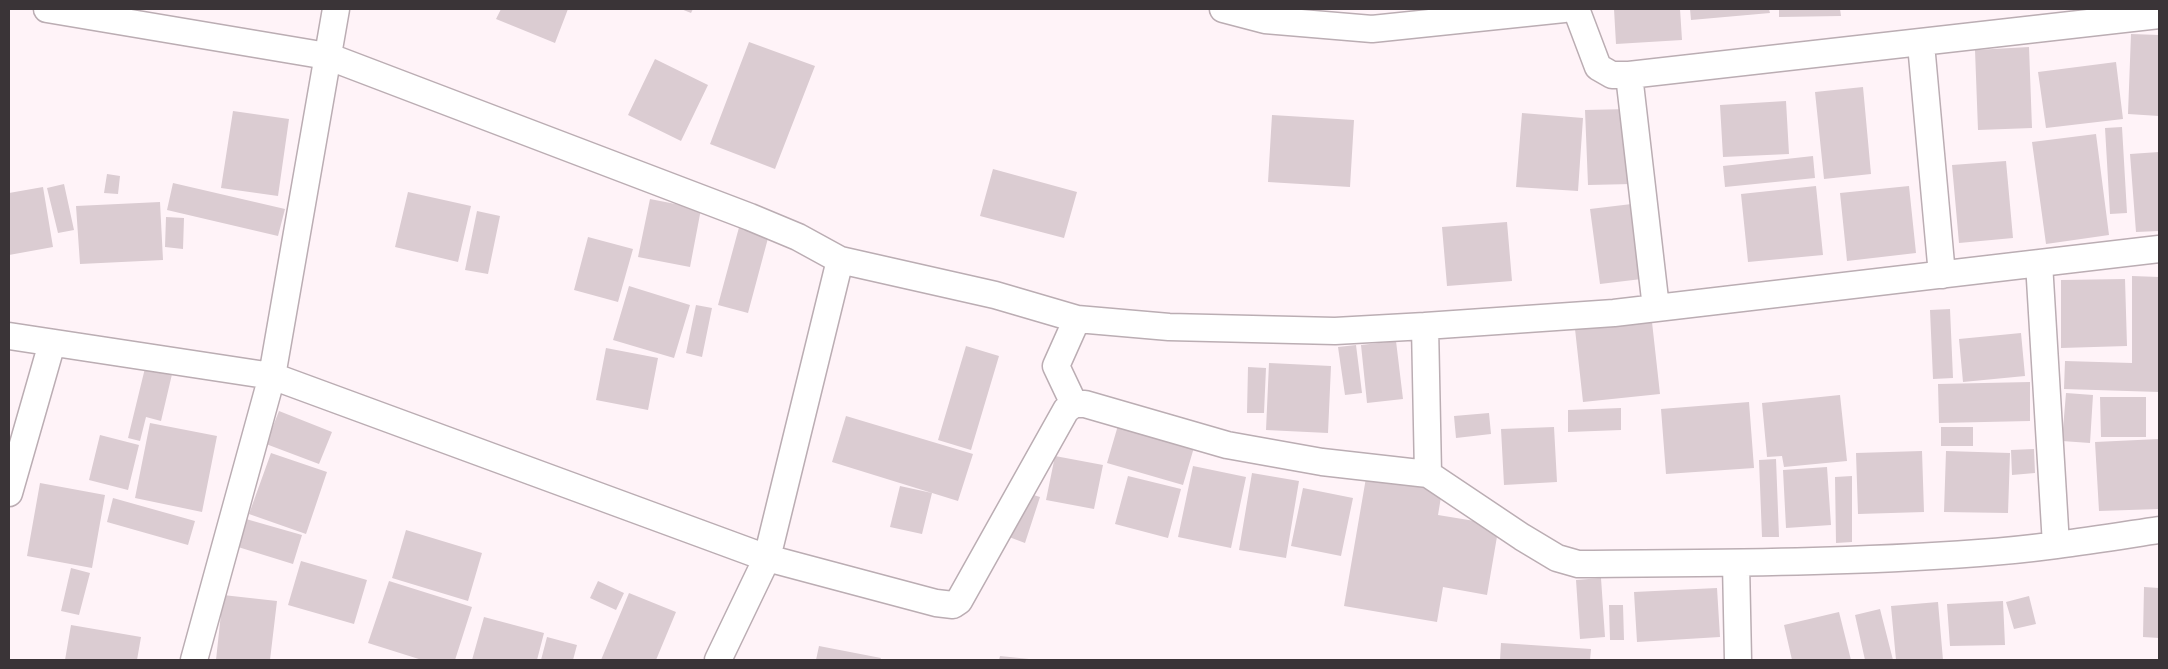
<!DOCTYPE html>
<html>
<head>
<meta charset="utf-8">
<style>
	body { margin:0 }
	#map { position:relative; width:2168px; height:669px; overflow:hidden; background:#fff3f8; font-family:Ubuntu,sans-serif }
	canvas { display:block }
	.frame { position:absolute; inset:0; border:10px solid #3a3437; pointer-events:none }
</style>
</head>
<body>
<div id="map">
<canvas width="2168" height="669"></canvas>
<div class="frame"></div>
</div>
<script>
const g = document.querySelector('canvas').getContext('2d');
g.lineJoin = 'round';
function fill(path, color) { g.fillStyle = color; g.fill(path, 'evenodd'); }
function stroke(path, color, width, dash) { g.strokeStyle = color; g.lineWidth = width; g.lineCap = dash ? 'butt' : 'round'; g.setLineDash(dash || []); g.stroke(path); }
fill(new Path2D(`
	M501,9H568L555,43L496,19Z
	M681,9H693L691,13Z
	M1614,9H1680L1682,40L1616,44Z
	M1690,9H1769L1770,13L1691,20Z
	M1779,9H1840L1841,16L1779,17Z
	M2131,34L2159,35V116L2128,114Z
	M749,42L815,66L775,169L710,144Z
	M2029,47L2032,128L1978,130L1975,50Z
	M655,59L708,85L681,141L628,115Z
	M2116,62L2123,119L2046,128L2038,72Z
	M1863,87L1871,174L1824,179L1815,92Z
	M1786,101L1789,154L1723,157L1720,105Z
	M1630,109L1632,184L1588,185L1585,110Z
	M233,111L289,119L278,196L221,188Z
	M1522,113L1583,118L1578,191L1516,187Z
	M1272,115L1354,120L1350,187L1268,182Z
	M2122,127L2127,213L2110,214L2105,128Z
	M2096,134L2109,235L2046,244L2032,142Z
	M2159,152V231L2136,232L2130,154Z
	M1813,156L1815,178L1725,187L1723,166Z
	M2006,161L2013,238L1959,243L1952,165Z
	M993,169L1077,192L1064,238L980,216Z
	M107,174L120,176L118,194L104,193Z
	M173,183L285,209L278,236L167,210Z
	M64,184L74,230L58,233L47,188Z
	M1816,186L1823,255L1748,262L1741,194Z
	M1909,186L1916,253L1847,261L1840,193Z
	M43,187L53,247L9,255V193Z
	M408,192L471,206L458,262L395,247Z
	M650,199L701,209L690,267L638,257Z
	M160,202L163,260L80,264L76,206Z
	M1640,203L1650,278L1600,284L1590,209Z
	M477,211L500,216L488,274L465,270Z
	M166,217L184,218L183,249L165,247Z
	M741,220L771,227L748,313L718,305Z
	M1507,222L1512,281L1447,286L1442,227Z
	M588,237L633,249L618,302L574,290Z
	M2132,276L2159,277V392L2064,389L2065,361L2132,363Z
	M2125,279L2127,346L2061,348V280Z
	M629,286L690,305L674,358L613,340Z
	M696,305L712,308L702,357L686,353Z
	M1950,309L1953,378L1933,379L1930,310Z
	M1652,322L1660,394L1583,402L1575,329Z
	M2021,333L2025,376L1963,382L1959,339Z
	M1396,341L1403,399L1367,403L1361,345Z
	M1356,345L1362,393L1345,395L1338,347Z
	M966,346L999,356L971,450L938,440Z
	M606,348L658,358L648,410L596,400Z
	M1269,363L1331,366L1328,433L1266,430Z
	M146,364L173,370L161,421L146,417L140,441L128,438Z
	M1248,367L1266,368L1264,413H1247Z
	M2030,382V421L1939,423L1938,384Z
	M2066,393L2093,395L2090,443L2062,441Z
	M1840,395L1847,461L1784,467L1782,456L1767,457L1762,403Z
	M2100,397H2146V437H2101Z
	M1749,402L1754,468L1666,474L1661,409Z
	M1621,408V430L1568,432V410Z
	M279,411L332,432L319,464L266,444Z
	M1489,413L1491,434L1456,438L1454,416Z
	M846,416L973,454L958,501L832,462Z
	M1119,422L1195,444L1183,485L1107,463Z
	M150,423L217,436L202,512L135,498Z
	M1554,427L1557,482L1504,485L1501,429Z
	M1941,427H1973V446H1941Z
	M100,435L139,445L128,490L89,480Z
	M2159,439V509L2099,511L2095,442Z
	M2034,449L2035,473L2012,475L2011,450Z
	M1922,451L1924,512L1858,514L1856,453Z
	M1946,451L2010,453L2008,513L1944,512Z
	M271,453L327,472L306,534L249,514Z
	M1055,456L1103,465L1094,509L1046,500Z
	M1776,459L1779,537H1762L1759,460Z
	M1193,466L1246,477L1231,548L1178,537Z
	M1827,467L1831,525L1786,528L1783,470Z
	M1367,472L1443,485L1438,515L1499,525L1487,595L1443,587L1437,622L1344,606Z
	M1252,473L1299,481L1286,558L1239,550Z
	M1128,476L1181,489L1168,538L1115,524Z
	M1852,476V542L1836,543L1835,477Z
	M40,483L105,495L92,568L27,556Z
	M900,486L932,493L922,534L890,527Z
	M1303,488L1353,498L1341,556L1291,546Z
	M1024,492L1040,497L1025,543L1009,537Z
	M113,498L195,521L188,545L107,522Z
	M246,519L302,535L293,564L238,547Z
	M406,530L482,553L468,601L392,578Z
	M301,561L367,580L354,624L288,605Z
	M71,568L90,573L79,615L61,611Z
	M1601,578L1605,637L1580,639L1576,580Z
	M389,581L472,607L455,660H422L368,643Z
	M598,581L624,593L616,610L590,598Z
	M2144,587L2159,588V638L2143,637Z
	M1717,588L1720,637L1637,642L1634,592Z
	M629,593L676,612L656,660H601Z
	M223,595L277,601L270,660H216Z
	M2029,596L2036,624L2014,629L2006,602Z
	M2003,601L2005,645L1950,646L1947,604Z
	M1938,602L1943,660H1896L1891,606Z
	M1609,605H1623L1624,640H1610Z
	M1880,609L1893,660H1865L1855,615Z
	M1839,612L1851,660H1792L1784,625Z
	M484,617L544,633L537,660H472Z
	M71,625L141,637L137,660H65Z
	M547,637L577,645L573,660H541Z
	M1501,643L1591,649L1590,660H1500Z
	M819,646L881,658L880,660H816Z
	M1000,656L1029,659V660H999Z`), '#dbccd2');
const minor = new Path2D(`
	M47,9L327,56L750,217L798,237L840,260L995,295L1077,319L1169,327L1335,331L1425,326
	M336,9L272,376L767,558L718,660
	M1223,9L1265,20L1372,29L1564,9
	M1572,9L1578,14L1598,67L1612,75H1629L2159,15
	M1921,44L1942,275
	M1629,75L1656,308
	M840,260L767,558L936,603L953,605L959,601L1066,410L1074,404H1085L1227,445L1322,462L1428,474L1522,537L1557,558L1578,564C1712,563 1846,563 1979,553C2039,549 2099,539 2159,530
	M2039,263L2056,545
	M9,336L272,376L194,660
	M1074,404L1056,366L1077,319
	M1428,474L1425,326L1614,313L2159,249
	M9,493L52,343
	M1736,563L1738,660`);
stroke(minor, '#bbadb3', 29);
stroke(minor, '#fff', 26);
</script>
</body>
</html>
